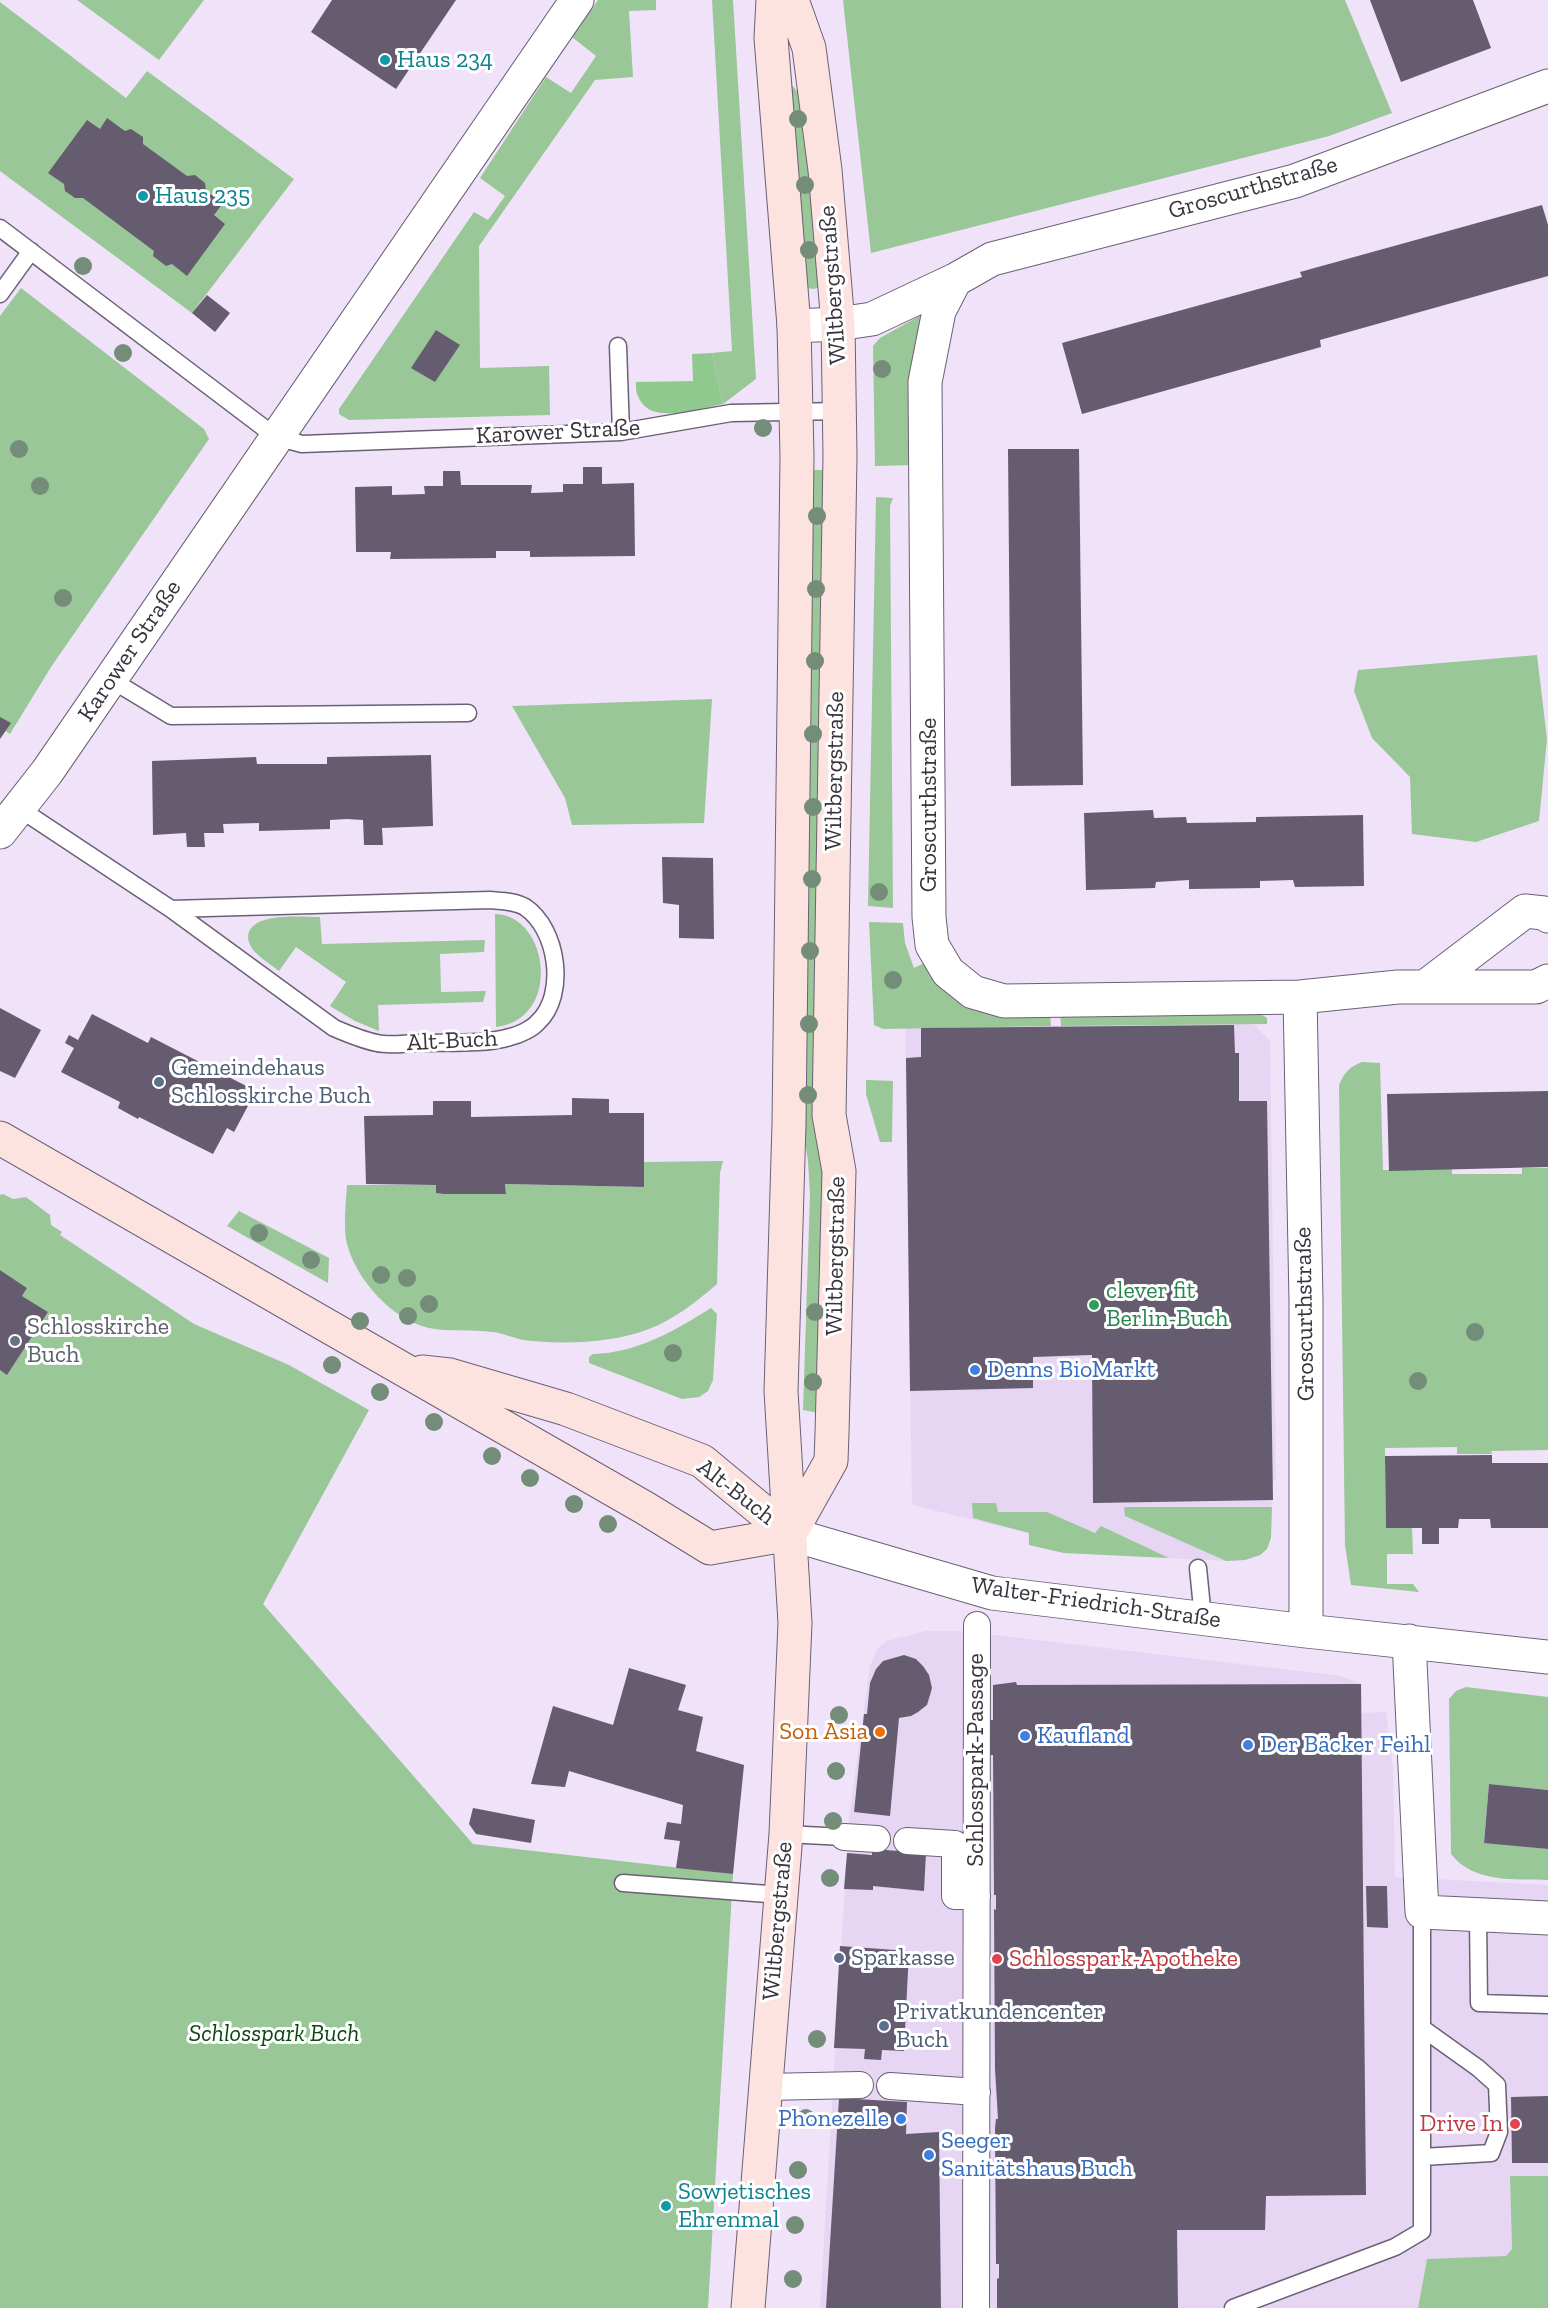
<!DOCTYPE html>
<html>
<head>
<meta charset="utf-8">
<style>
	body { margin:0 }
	canvas { display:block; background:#efe2f9 }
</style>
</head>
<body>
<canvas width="1548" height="2308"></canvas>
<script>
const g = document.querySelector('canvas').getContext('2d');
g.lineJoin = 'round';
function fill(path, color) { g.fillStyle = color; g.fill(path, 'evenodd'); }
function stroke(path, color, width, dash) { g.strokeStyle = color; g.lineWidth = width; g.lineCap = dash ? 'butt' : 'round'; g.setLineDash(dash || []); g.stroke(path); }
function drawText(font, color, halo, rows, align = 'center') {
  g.font = font + ' "Zilla Slab",serif'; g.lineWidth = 6; g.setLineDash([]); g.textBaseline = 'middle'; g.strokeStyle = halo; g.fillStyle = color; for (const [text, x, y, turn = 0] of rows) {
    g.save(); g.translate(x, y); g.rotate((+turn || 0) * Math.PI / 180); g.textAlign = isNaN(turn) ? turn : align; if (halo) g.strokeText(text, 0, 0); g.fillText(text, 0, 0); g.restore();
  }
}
fill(new Path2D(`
	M1253,1023L1270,1041L1276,1480L1272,1481L1271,1538L1267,1549L1260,1555L1245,1560L1226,1561L1064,1553L1029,1545L1028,1533L912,1505L905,1028Z
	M926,1631H961L1341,1676L1361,1684L1362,1713L1386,1712L1393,1767L1395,1877L1548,1885V2176L1510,2177L1512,2249L1506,2256L1427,2260L1418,2308H820L849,1817L870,1666L878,1648L887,1641Z`), '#e6d6f3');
fill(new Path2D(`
	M77,0H204L159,60Z
	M598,0H656V10L629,11L633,77L595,80L479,246L480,368L549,366L550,415L349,420L339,414V409L474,212L488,220L505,196L480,178L546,77L571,93L596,56L572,37Z
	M712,0H733L756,379L723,404L712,353L732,351Z
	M843,0H1345L1392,113L1329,136L871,253Z
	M0,2L126,98L147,71L294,179L192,313L0,171Z
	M793,86L799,94L804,110L821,286L814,289L806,288L791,87Z
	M21,288L204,429L209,439L51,667L10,734L0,727V316Z
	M930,310L913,465L875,466L873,346L880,338Z
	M809,470H826L827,1172L820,1413L803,1410L810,1194L808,1161L802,1120Z
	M876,497L893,498L890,506L893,908L868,906Z
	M1537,655L1547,739L1539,821L1476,842L1412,834L1410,777L1372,738L1354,691L1358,670Z
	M712,699L704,823L572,825L565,798L512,706Z
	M495,914C549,915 563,1019 496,1027Z
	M320,917L322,944L485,940L484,952L440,954L441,992L486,991L483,1002L378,1005L379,1031L355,1021L330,1006L346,982L296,947L279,971C272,965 263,960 256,953C252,949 248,943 248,937C249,911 303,917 320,917Z
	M869,922L903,923L905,943L914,968L928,961L1050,1012L1051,1026L883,1029L874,1025Z
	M1254,1010L1267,1018V1024L1061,1026L1060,1012Z
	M1362,1062L1380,1063L1383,1170H1416L1452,1166V1174H1522V1168H1548V1450L1491,1451L1492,1454H1457V1447L1385,1448L1386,1528H1412L1413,1554H1387V1584H1413L1419,1592L1351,1585L1345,1545L1339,1085C1344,1073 1349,1067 1362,1062Z
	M866,1080L893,1081L892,1142H880L866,1094Z
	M723,1161L720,1173L717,1284C696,1302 675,1319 649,1329C614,1343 561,1345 523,1340C513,1338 503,1333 493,1332C471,1329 450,1332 429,1328C392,1320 356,1279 347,1244C343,1228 346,1201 347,1185H436L437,1193L443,1194H506L505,1184L644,1187V1162Z
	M3,1194L13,1199L26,1197L50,1215L51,1225L62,1232L60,1235L194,1324L289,1365L369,1410L263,1604L473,1844L733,1874L708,2308H0V1370L7,1374L48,1312L22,1296L27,1288L0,1270V1195Z
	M239,1211L329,1258L328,1283L227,1226Z
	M711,1308L717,1314L713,1380L708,1391L699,1397L682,1399L589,1363V1357L593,1354C637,1353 674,1331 711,1308Z
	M972,1503H996L998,1512H1047L1095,1533L1101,1526L1169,1558L1064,1553L1029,1545V1533L973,1518Z
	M1124,1507H1272L1271,1538L1267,1549L1260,1555L1245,1560L1226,1561L1125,1516Z
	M1466,1687L1548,1697V1790L1489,1784L1484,1842L1548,1849V1880C1515,1879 1473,1883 1451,1854L1449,1699L1456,1691Z
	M1510,2176H1548V2308H1418L1427,2259L1506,2256L1512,2249Z`), '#9ac798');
fill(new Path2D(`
	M712,353L723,404C700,408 649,427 638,396C636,393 636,387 636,382L693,381L692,354Z`), '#90c98e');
fill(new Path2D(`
	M332,0H456L396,89L311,32Z
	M1370,0H1473L1491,48L1401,82Z
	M107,118L125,131L131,129L143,137V144L187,176L195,175L205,183L206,191L223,203L214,215L225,224L187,276L172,264L166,266L153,256L154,251L83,198H75L65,191L64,184L48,173L87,120L100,129Z
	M1542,205L1548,225V276L1320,340L1321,347L1082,414L1062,343L1302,277L1300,272Z
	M207,295L230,313L215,332L192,313Z
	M436,330L460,345L435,382L411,368Z
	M1008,449H1079L1083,785L1011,786Z
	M583,467H602V484L634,483L635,556L530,557V551H496V558L390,559L391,552H356L355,487L392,486V495L425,494L424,486H443V471H460L461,485H532L531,493L563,492V484H583Z
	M0,717L11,723L0,739Z
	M431,755L433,826L382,828L383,845H364L363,820L347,819L330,820V829L259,831V823L223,824L224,833H204L205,847H187L186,833L153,835L152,761L256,757L257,764H327V757Z
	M1153,810L1154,818L1186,817L1187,823L1256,822V817L1363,815L1364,886L1295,887L1293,880L1260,881V888L1189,889V880L1156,882L1155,888L1086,890L1084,813Z
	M662,857L713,858L714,939L679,938V905L663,903Z
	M0,1008L41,1030L15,1078L0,1071Z
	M92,1014L148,1043L151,1037L256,1091L234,1132L227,1128L213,1154L139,1117L138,1119L118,1108L120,1102L61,1072L74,1048L65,1043L69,1035L78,1040Z
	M1234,1025L1235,1053H1239V1101H1267L1273,1500L1093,1503L1092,1355L1033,1357V1388L910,1391L906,1058L921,1057V1028Z
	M1548,1091V1167L1389,1171L1387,1094Z
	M572,1098L609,1099V1113H644V1187L505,1184L506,1194H443L436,1193V1185L366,1184L364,1116L433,1115V1101H471V1117L572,1115Z
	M0,1270L27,1288L22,1296L48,1312L7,1375L0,1370Z
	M1492,1455V1463H1548V1528H1491L1490,1519H1459L1458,1528H1439V1544H1422V1528H1386L1385,1456Z
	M904,1655L916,1659L923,1666L929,1675L932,1688L930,1695L927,1705L918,1712L911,1716L899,1718L890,1816L854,1812L864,1714H867L870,1683L876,1669L883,1661Z
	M629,1668L686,1685L678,1710L703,1717L696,1751L744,1765L733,1874L676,1868L680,1841L664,1839L667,1822L681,1824L683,1805L569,1771L565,1787L531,1784L553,1706L613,1725Z
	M1016,1682L1017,1685L1361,1684L1366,2195L1266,2196L1265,2230H1177L1178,2308H997V2279L999,2278V2264H996L995,2128L996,2119H998L995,2069L994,1909L996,1910V1895H994L993,1755H990V1720H993V1685Z
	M1489,1784L1548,1790V1849L1484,1843Z
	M473,1808L535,1820L531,1843L476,1834L469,1824Z
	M872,1849L926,1853L924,1891L873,1886V1890L844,1889L847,1853L872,1855Z
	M1366,1886H1387L1388,1928L1367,1927Z
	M840,1946L909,1951L904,2051L882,2050L881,2060L864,2059L865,2049L834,2048Z
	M1548,2096V2163H1512L1511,2097Z
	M839,2098L907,2102L906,2134L939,2132L941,2308H826Z`), '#665c6f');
const service = new Path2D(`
	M0,228L276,437L302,444L621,432L731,413L841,411
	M0,294L31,251
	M618,346L621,432
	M110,679L171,716L468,713
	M17,807L171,909
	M490,900C501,901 515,901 525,907C558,929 567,995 538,1022C532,1029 519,1035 510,1037C482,1045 448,1042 419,1043C405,1043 390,1046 377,1043C362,1040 348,1034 334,1028L171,909Z
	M1198,1568L1203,1618
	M786,1834L844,1837
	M623,1883L781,1895
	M1478,1916L1479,2003L1548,2005
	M1422,2028L1478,2068L1497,2085L1499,2132L1491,2153L1422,2157
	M1233,2308L1395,2247L1422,2231V1912`);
const pedestrian = new Path2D(`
	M844,1837L877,1839
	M907,1841L955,1844V1896H977
	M890,2086L977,2092
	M765,2087L860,2085
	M976,2308L977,1625`);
const minor = new Path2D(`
	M1548,86L1295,181L992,259L955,280L939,311L925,382L929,917L932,945L948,972L973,992L1004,1001L1300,997L1398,987H1536L1548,981
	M794,326L838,324L872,319L955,280
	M0,832L47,772L577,0
	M1425,987L1525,911L1544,913L1548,916
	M1300,997L1306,1302V1631
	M790,1534L992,1593L1306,1631L1548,1657
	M1409,1641L1422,1912L1548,1918`);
const secondary = new Path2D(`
	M0,1138L645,1508L710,1548L790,1534
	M422,1372L450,1375L566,1409L702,1461L790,1534
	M790,1534L831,1461L832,1433L839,1171L829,1115L840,456L838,324L825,170L809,48L792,0
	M748,2308L786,1834L795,1623L781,1391L789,1124L797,456L794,326L771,38L773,0`);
stroke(service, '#6b6074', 19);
stroke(pedestrian, '#6b6074', 28);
stroke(minor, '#6b6074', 35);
stroke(secondary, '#6b6074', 35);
stroke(service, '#fff', 16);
stroke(pedestrian, '#fff', 26);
stroke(minor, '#fff', 33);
stroke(secondary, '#fde3e0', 33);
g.fillStyle = '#738d78';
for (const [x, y] of [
	[798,119],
	[805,185],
	[809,250],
	[83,266],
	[123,353],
	[882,369],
	[763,428],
	[19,449],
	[40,486],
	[817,516],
	[816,589],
	[63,598],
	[815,661],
	[813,734],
	[813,807],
	[812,879],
	[879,892],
	[810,951],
	[893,980],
	[809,1024],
	[808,1095],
	[259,1233],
	[311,1260],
	[381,1275],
	[407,1278],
	[429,1304],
	[815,1312],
	[408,1316],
	[360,1321],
	[1475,1332],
	[673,1353],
	[332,1365],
	[1418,1381],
	[813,1382],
	[380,1392],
	[434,1422],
	[492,1456],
	[530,1478],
	[574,1504],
	[608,1524],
	[839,1715],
	[836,1771],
	[833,1821],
	[830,1878],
	[817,2039],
	[806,2118],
	[798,2170],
	[795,2225],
	[793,2279]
]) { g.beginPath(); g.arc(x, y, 9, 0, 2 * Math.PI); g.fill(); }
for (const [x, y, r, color] of [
	[385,60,6,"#0f9aa8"],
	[143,196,6,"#0f9aa8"],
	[159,1082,6,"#5c6f8a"],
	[1094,1305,6,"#2e9e5b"],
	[15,1341,6,"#6b7280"],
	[975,1370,6,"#3f7fe0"],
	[880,1732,6,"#e8710a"],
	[1025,1736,6,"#3f7fe0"],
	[1248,1745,6,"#3f7fe0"],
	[839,1958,6,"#5c6f8a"],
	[997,1959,6,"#e0444e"],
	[884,2026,6,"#5c6f8a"],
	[901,2119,6,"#3f7fe0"],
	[1515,2124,6,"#e0444e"],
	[929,2155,6,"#3f7fe0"],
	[666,2206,6,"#0f9aa8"]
]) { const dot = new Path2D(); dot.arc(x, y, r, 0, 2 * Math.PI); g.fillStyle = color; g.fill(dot); stroke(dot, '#fff', 2); }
drawText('24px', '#0d838f', '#fff', [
	["Haus 234",397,60],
	["Haus 235",155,196],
	["Sowjetisches",678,2192],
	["Ehrenmal",678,2220]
], 'left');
drawText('24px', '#38333c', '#fff', [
	["Groscurthstraße",1253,188,-16],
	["Wiltbergstraße",833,285,-94],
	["Karower Straße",558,432,-3],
	["Karower Straße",130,651,-56],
	["Wiltbergstraße",835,771,-89],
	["Groscurthstraße",929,805,-90],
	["Alt-Buch",452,1041,-3],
	["Wiltbergstraße",836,1256,-89],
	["Groscurthstraße",1305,1314,-91],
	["Alt-Buch",736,1492,38],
	["Walter-Friedrich-Straße",1096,1603,8],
	["Schlosspark-Passage",976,1760,-90],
	["Wiltbergstraße",778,1921,-85]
]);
drawText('24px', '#4e5e75', '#fff', [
	["Gemeindehaus",171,1068],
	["Schlosskirche Buch",171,1096],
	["Sparkasse",851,1958],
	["Privatkundencenter",896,2012],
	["Buch",896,2040]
], 'left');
drawText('24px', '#27864d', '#fff', [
	["clever fit",1106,1291],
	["Berlin-Buch",1106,1319]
], 'left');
drawText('24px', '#5b616d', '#fff', [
	["Schlosskirche",27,1327],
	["Buch",27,1355]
], 'left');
drawText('24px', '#366cbe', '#fff', [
	["Denns BioMarkt",987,1370],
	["Kaufland",1037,1736],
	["Der Bäcker Feihl",1260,1745],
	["Phonezelle",889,2119,"right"],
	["Seeger",941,2141],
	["Sanitätshaus Buch",941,2169]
], 'left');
drawText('24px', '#c56008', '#fff', [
	["Son Asia",868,1732]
], 'right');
drawText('24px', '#be3a42', '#fff', [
	["Schlosspark-Apotheke",1009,1959],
	["Drive In",1503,2124,"right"]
], 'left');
drawText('italic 24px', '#0d480f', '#fff', [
	["Schlosspark Buch",274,2034]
]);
</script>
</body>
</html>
